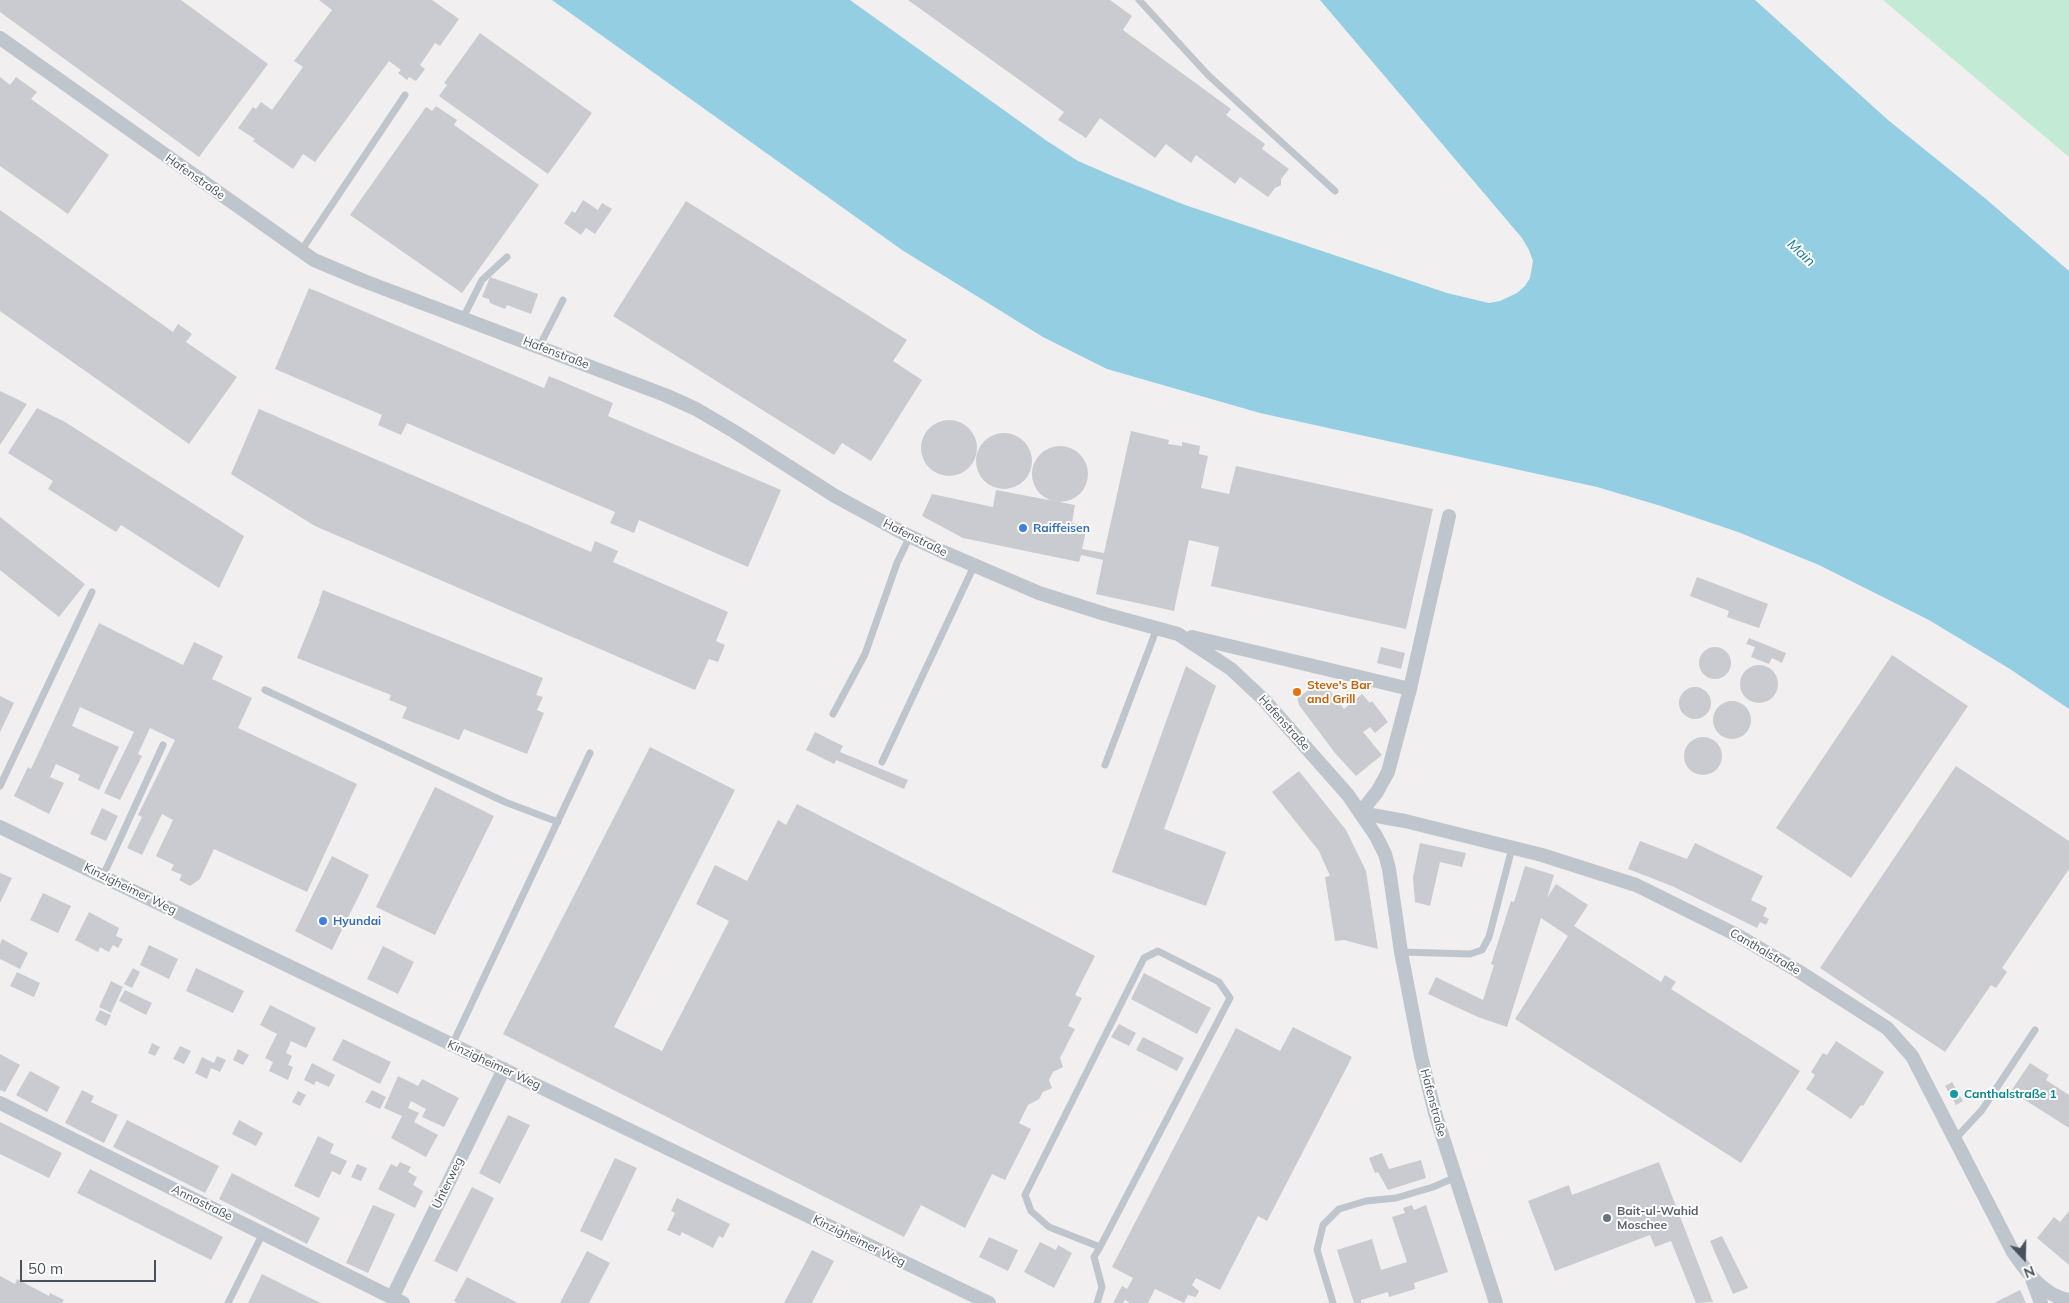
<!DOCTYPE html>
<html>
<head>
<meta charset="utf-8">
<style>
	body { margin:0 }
	#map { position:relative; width:2069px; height:1303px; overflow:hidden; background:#f1efef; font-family:Mulish,sans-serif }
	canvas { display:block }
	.north { position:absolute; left:1999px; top:1233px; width:50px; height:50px; -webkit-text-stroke:4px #fff; paint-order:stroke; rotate:159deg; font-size:14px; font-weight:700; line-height:20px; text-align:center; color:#49515a }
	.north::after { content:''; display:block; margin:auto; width:18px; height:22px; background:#49515a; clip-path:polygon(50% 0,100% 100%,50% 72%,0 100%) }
	.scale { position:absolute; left:20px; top:1260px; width:136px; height:22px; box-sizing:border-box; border:2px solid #49515a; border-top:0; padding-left:6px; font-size:15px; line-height:18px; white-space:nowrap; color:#49515a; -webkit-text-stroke:4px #fff; paint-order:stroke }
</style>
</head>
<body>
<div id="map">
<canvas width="2069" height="1303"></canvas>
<div class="north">N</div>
<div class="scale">50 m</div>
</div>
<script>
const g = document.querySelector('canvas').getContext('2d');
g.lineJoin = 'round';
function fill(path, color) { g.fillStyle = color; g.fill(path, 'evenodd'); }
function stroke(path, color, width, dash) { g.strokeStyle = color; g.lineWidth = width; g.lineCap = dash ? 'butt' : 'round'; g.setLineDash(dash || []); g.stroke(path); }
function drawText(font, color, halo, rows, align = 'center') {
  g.font = font + ' Mulish,sans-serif'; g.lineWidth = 4; g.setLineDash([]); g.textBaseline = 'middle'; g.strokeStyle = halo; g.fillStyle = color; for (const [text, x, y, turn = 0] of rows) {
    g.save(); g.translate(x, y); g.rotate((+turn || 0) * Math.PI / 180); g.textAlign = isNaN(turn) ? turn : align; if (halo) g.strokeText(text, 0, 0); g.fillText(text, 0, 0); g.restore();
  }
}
fill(new Path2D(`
	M1883,0H2069V157Z`), '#c2ead4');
fill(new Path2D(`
	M552,0H850L1047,141L1078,161L1115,177L1185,205L1447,293L1489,303L1500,301L1517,293L1525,286L1530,278L1533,261L1529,250L1522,238L1320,0H1755L1888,120L1986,199L2069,271V709L2010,669L1929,620L1819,565L1738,532L1661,506L1597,487L1260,413L1107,369L1043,337L902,250Z`), '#94cee2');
fill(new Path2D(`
	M0,0H181L268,64L199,157L0,12Z
	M319,0H432L459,19L440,46L435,43L420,65L425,69L416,81L409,77L407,80L398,73L401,70L389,61L315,162L303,154L293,169L253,141L255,139L238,128L253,107L256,109L261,102L272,110L303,67L294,61L332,10Z
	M908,0H1110L1132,16L1123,30L1231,109L1226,115L1265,144L1262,149L1289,169L1281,179V185L1275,188L1268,197L1240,177L1235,184L1196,155L1191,163L1166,144L1155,158L1100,118L1086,138L1058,120L1064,112Z
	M480,33L592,113L548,174L439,96L447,85L444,83Z
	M0,77L10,85L16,77L37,92L31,99L109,155L68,214L0,166Z
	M436,106L457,120L454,125L539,185L462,293L350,215L426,107L432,111Z
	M583,200L598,210L602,203L612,209L595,234L586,228L581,235L564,223L572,211L575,213Z
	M686,201L907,340L893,361L922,380L871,461L842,443L834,455L613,316Z
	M0,210L173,332L178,324L192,334L186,342L237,377L189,444L0,311Z
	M490,277L538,294L531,314L507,305L505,309L490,303L489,299L482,297Z
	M309,288L544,388L549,376L613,403L608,416L781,490L748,567L639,520L634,533L610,523L615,512L407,423L401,435L378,425L382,415L275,369Z
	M0,391L27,404L0,445Z
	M37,408L65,422L244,536L219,588L121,525L116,532L48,489L53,481L8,453Z
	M259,409L591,552L595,541L618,551L613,562L728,612L716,641L725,645L718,662L709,659L695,690L315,526L231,474Z
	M921 448a28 28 0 1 1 56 0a28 28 0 1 1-56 0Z
	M1131,431L1169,440L1168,444L1182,446V442L1200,446L1199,454L1208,456L1201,488L1229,494L1236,466L1433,509L1406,629L1211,586L1219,547L1189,540L1174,611L1096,594L1103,560L1081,555L1079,562L963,538L922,516L932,494L993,507L996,490L1075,505L1072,523L1087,526L1082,549L1104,553Z
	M976 461a28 28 0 1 1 56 0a28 28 0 1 1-56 0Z
	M1032 474a28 28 0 1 1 56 0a28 28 0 1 1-56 0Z
	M0,517L85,584L59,617L0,570Z
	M1697,577L1768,604L1759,628L1727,617L1729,611L1690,596Z
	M323,590L543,678L536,695L543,697L537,710L544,713L527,754L464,729L459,740L402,718L407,707L389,700L391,695L297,658L320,601H319Z
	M99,623L183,665L194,642L223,656L212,679L252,698L238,728L357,784L307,892L214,849L200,879L190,886L179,880L182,875L171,870L174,865L156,856L173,820L162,814L142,855L127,848L142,817L138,815L175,740L150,728L138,754L142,756L120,800L104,793L134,732L80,707L72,726L119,747L99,790L78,780L80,775L56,764L50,777L64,783L49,814L14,796L28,767L31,769Z
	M1749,638L1786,653L1782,663L1772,658L1769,664L1751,657L1755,647L1746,644Z
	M1699 663a16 16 0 1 1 32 0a16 16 0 1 1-32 0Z
	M1381,647L1405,653L1401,669L1377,663Z
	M1892,655L1968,706L1851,878L1776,828Z
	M1740 684a19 19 0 1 1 38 0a19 19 0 1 1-38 0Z
	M1186,666L1216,686L1164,829L1226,852L1206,906L1112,872Z
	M1316,682L1324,683L1344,709L1362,694L1370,703L1372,701L1388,722L1375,733L1370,727L1363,732L1382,755L1356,776L1335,753L1299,705L1297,696L1305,693Z
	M1679 703a16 16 0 1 1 32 0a16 16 0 1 1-32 0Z
	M0,696L14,703L0,732Z
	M1713 720a19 19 0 1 1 38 0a19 19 0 1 1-38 0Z
	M815,732L843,746L840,752L908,780L904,789L836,760L834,764L806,750Z
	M1684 756a19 19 0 1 1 38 0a19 19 0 1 1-38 0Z
	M650,747L735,790L614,1027L662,1051L729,921L696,904L715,865L747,881L778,820L786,825L797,804L1095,956L1075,995L1082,998L1068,1026L1075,1029L1060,1058L1063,1067L1053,1072L1049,1080L1052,1088L1043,1092L1039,1099L1028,1105L1019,1123L1031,1129L1005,1180L992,1174L965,1228L921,1205L904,1237L503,1034Z
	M1956,766L2069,841V869L2002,968L2007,972L1996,988L1991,985L1945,1052L1820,968Z
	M1299,771L1346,830L1366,871L1378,949L1344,940L1335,941L1325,877L1330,876L1319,851L1272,792Z
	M435,787L494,816L435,935L376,907Z
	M102,808L118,816L106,841L90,834Z
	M1640,841L1687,859L1695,843L1763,876L1751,900L1767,908L1763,916L1769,919L1766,925L1760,922L1757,928L1672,886L1628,869Z
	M1420,843L1466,853L1462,867L1440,862L1430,906L1415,902L1413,877Z
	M332,856L369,875L332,950L295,931Z
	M1525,866L1554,875L1547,898L1556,884L1588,905L1574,926L1661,982L1665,975L1676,982L1671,989L1800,1071L1741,1163L1515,1019L1568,936L1541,918L1507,1027L1478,1017L1428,994L1436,977L1483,1000L1494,965L1491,964L1511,901L1514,902Z
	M0,873L12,878L0,903Z
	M43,893L71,906L58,933L30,920Z
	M89,912L119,928L116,936L123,939L118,948L113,945L109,952L100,947L98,952L75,940Z
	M2,939L28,953L20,969L0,959V944Z
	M149,945L178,959L169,979L140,965Z
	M383,946L414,962L398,994L367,979Z
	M133,968L140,972L132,988L124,984Z
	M196,968L244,991L233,1013L186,991Z
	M17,972L40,983L34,997L10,986Z
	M1144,973L1211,1008L1197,1034L1131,999Z
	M111,981L123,987L111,1013L99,1007Z
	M125,990L152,1003L146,1015L119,1001Z
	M270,1005L316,1028L306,1048L291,1041L286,1053L292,1056L288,1065L293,1067L288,1080L269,1071L273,1062L265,1058L277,1034L260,1025Z
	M100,1010L111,1015L106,1026L95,1020Z
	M1119,1024L1136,1033L1129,1046L1111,1037Z
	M1293,1027L1352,1057L1267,1221L1258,1216L1220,1290L1196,1278L1192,1285L1199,1291L1196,1297L1188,1295L1184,1303L1155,1289L1148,1303H1130L1125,1300L1123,1303H1113L1122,1286L1127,1289L1133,1278L1112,1267L1236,1028L1280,1051Z
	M1143,1037L1184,1058L1177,1071L1136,1050Z
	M343,1039L391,1062L380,1084L332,1060Z
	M1836,1041L1884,1072L1863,1106L1861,1105L1851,1119L1806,1089L1815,1075L1811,1072L1823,1053L1827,1055Z
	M152,1043L160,1047L155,1056L148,1053Z
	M180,1046L191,1051L184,1064L173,1059Z
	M238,1049L249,1055L243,1065L233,1060Z
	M0,1054L20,1065L5,1092L0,1090Z
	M217,1056L226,1060L220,1072L211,1068L207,1079L195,1073L202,1057L214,1063Z
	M312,1063L335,1075L329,1087L316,1081L314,1085L304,1080Z
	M2030,1063L2049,1075L2046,1080L2069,1095V1128L2011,1091Z
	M30,1071L60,1087L47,1112L16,1095Z
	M398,1076L418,1086L422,1079L459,1098L444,1127L422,1117L426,1109L411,1101L408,1108L419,1113L414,1122L438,1135L426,1157L391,1138L402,1116L384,1108Z
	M1952,1082L1963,1101L1956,1105L1945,1086Z
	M82,1090L94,1096L91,1102L118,1115L104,1143L65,1123Z
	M372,1090L386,1097L380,1109L365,1102Z
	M298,1091L306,1095L300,1106L292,1102Z
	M508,1115L530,1125L500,1184L479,1173Z
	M127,1120L219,1166L205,1193L113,1147Z
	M239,1120L263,1133L256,1146L232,1134Z
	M0,1122L62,1153L49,1178L0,1154Z
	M318,1136L334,1144L330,1153L347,1161L340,1175L332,1171L319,1198L294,1186Z
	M1382,1153L1389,1169L1421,1160L1426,1178L1388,1190L1378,1172L1375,1173L1369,1158Z
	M615,1158L637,1168L602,1241L580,1231Z
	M400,1162L411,1167L408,1172L417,1177L413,1185L423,1191L415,1208L378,1189L391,1164L397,1167Z
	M1659,1162L1713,1302L1696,1303L1671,1241L1655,1247L1650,1235L1555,1271L1528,1201L1569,1185L1572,1195Z
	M357,1164L367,1168L361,1181L351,1177Z
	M90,1169L223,1237L211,1260L77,1193Z
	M232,1173L320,1218L307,1244L219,1199Z
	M472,1187L494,1198L457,1272L434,1261Z
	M677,1198L730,1224L723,1238L719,1236L713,1248L682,1232L680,1236L667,1230L675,1213L671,1211Z
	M373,1205L395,1214L368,1273L346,1263Z
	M1412,1205L1414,1210L1426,1205L1448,1272L1414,1283L1415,1289L1389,1297L1388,1292L1361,1300V1303H1354L1337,1250L1372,1239L1381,1270L1407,1262L1392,1217L1405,1213L1403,1208Z
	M2069,1211V1265L2037,1238L2054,1217L2060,1222Z
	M1722,1236L1748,1288L1733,1294L1710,1241Z
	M989,1237L1018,1250L1008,1271L979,1257Z
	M1040,1242L1056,1250L1058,1245L1072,1253L1054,1288L1024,1272Z
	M812,1250L834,1261L815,1297L812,1303H784Z
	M587,1251L610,1263L589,1303H560Z
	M262,1274L300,1293L321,1303H248Z
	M0,1276L15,1284L17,1279L49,1296L50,1293L64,1300L62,1303H0Z
	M467,1277L504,1296L518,1303H458L454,1301Z
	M2020,1290L2026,1303H1994Z`), '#c9cbd1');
stroke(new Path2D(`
	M1139,0L1208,75L1335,191
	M301,251L405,95
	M463,318L482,280L507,257
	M539,347L563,300
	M265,690L505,802L558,822
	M833,714L865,654L897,563L910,536
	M882,762L974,566
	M1105,765L1157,628
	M0,786L92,592
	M103,876L163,745
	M1401,952L1470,954L1482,950L1489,937L1512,848
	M452,1045L590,753
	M1955,1139L1982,1110L2035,1030
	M228,1303L263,1233
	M1097,1303L1102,1287L1094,1257L1100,1247L1230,998L1219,982L1158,951L1144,958L1025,1195L1031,1211L1049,1227L1100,1247
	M1333,1303L1317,1250L1323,1225L1339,1209L1366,1201L1396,1198L1433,1187L1454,1178`), '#bfc5cc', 7);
stroke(new Path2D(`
	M0,38L314,260L364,281L665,395L696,409L735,432L835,496L905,534L941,551L1039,593L1105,614L1178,634L1231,669L1264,700L1348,795L1376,836L1385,854L1389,869L1401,952L1421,1056L1435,1113L1496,1303
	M1192,637L1410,689
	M1360,813L1405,821L1542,855L1636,885L1737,935L1798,971L1887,1028L1912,1056L2013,1252C2027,1272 2043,1296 2069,1300
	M1360,813L1377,792L1388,772L1410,689L1449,516
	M0,827L989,1303
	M0,1103L403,1303
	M2032,1279L2041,1303
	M392,1298L504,1069`), '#bfc5cc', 14);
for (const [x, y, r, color] of [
	[1023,528,5,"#3f7fe0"],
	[1297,692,5,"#e8710a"],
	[323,921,5,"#3f7fe0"],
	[1954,1094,5,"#0f9aa8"],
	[1607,1218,5,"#6b7280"]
]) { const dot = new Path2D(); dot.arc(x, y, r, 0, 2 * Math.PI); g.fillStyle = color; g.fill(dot); stroke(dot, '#fff', 2); }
drawText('12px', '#49515a', '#fff', [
	["Hafenstraße",195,177,35],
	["Hafenstraße",556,353,21],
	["Hafenstraße",915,538,26],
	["Hafenstraße",1284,723,48],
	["Kinzigheimer Weg",130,889,26],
	["Canthalstraße",1765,952,30],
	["Kinzigheimer Weg",494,1065,25],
	["Hafenstraße",1433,1103,75],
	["Unterweg",448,1183,-64],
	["Annastraße",202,1203,26],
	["Kinzigheimer Weg",859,1241,26]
]);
drawText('bold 12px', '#366cbe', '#fff', [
	["Raiffeisen",1033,528],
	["Hyundai",333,921]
], 'left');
drawText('bold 12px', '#c56008', '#fff', [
	["Steve's Bar",1307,685],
	["and Grill",1307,699]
], 'left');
drawText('bold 12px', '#0d838f', '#fff', [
	["Canthalstraße 1",1964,1094]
], 'left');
drawText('bold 12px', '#5b616d', '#fff', [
	["Bait-ul-Wahid",1617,1211],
	["Moschee",1617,1225]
], 'left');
drawText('italic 14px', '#1c799a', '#fff', [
	["Main",1801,253,43]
]);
</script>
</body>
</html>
